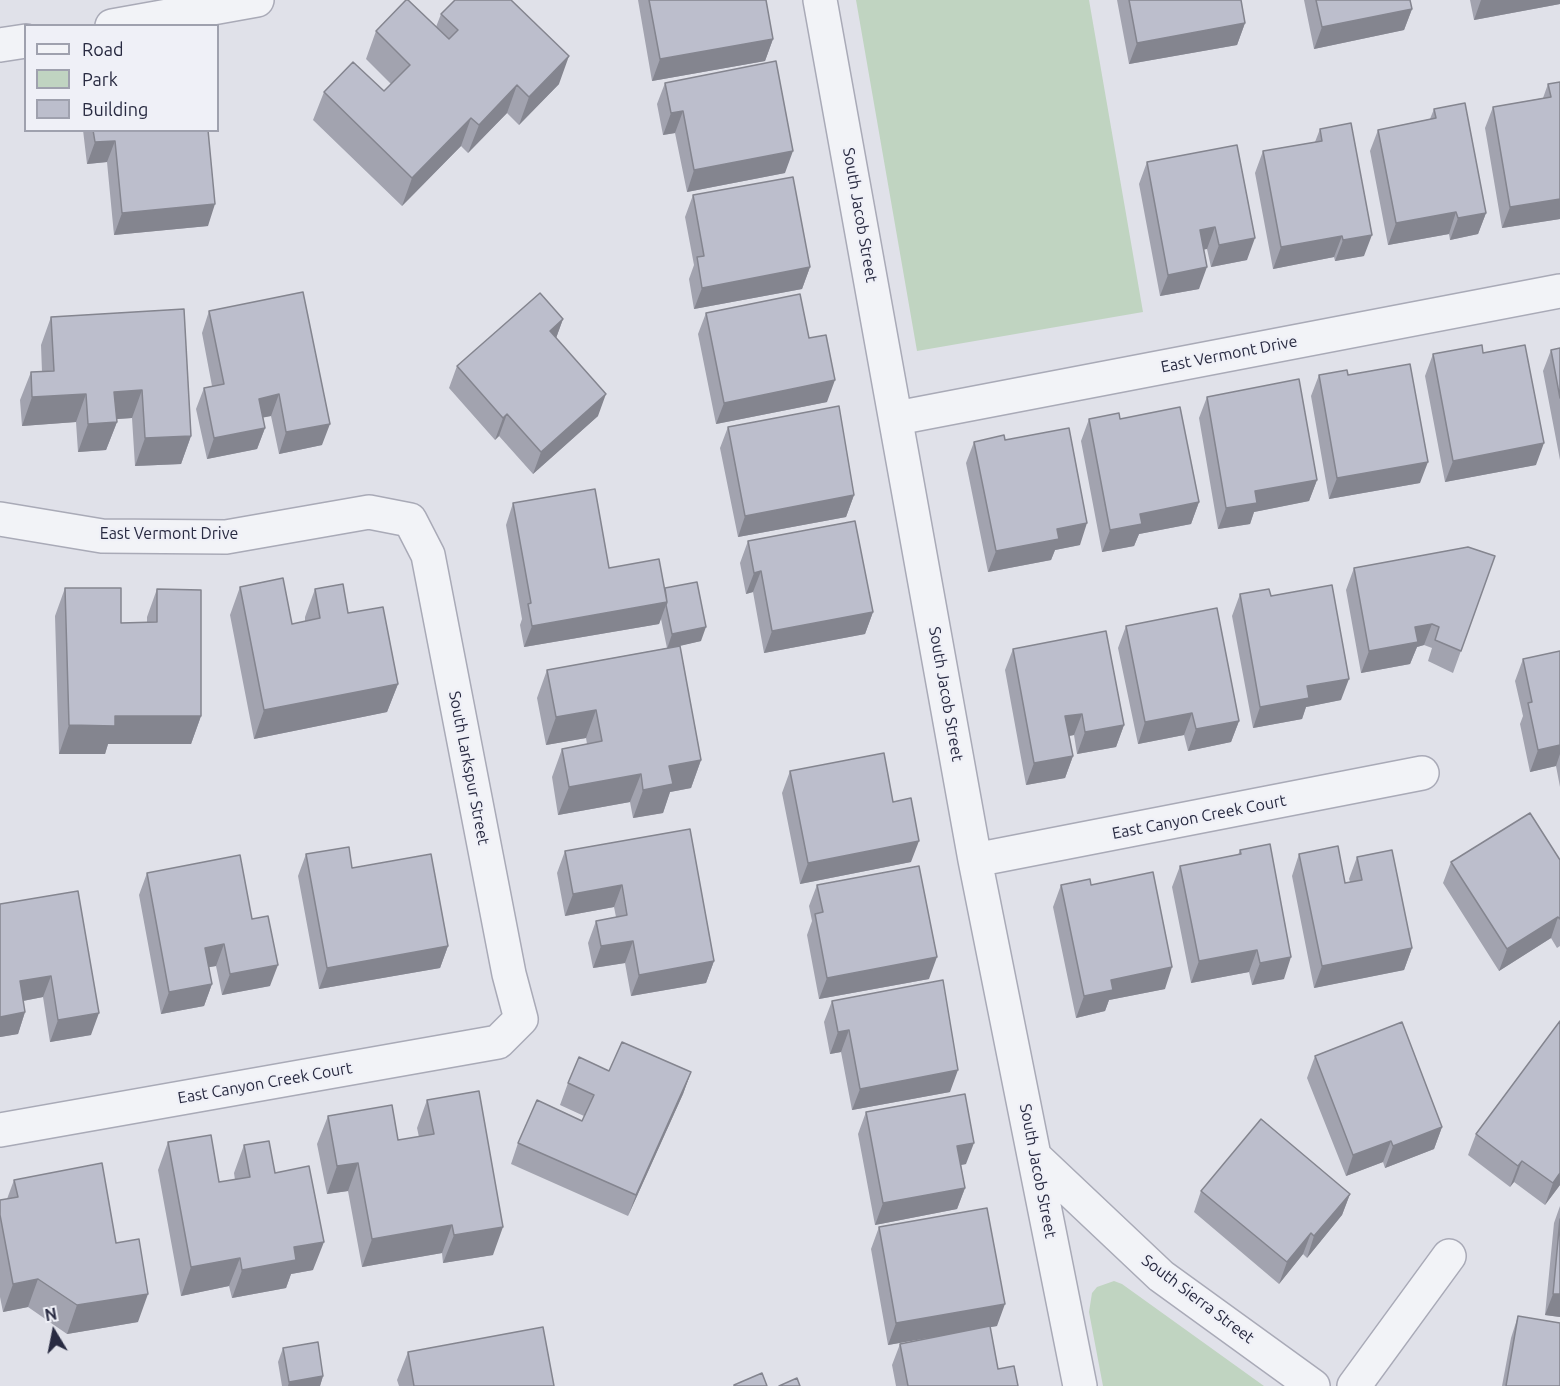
<!DOCTYPE html>
<html>
<head>
<meta charset="utf-8">
<style>
	body { margin:0 }
	#map { position:relative; width:1560px; height:1386px; overflow:hidden; background:#e0e1e9; font-family:Ubuntu,sans-serif }
	canvas { display:block }
	.legend { position:absolute; left:24px; top:24px; width:195px; height:108px; box-sizing:border-box; background:#eff0f7; border:2px solid #9fa1ae; margin:0; padding:8px 10px; list-style:none; font-size:18px; color:#282a41 }
	.legend li { display:flex; align-items:center; gap:12px; height:30px }
	.legend b { width:30px; border:2px solid #9fa1ae }
	.north { position:absolute; left:24px; top:1302px; width:60px; height:60px; -webkit-text-stroke:4px #eff0f7; paint-order:stroke; rotate:350deg; font-size:16px; font-weight:700; line-height:24px; text-align:center; color:#282a41 }
	.north::after { content:''; display:block; margin:auto; width:21px; height:27px; background:#282a41; clip-path:polygon(50% 0,100% 100%,50% 72%,0 100%) }
</style>
</head>
<body>
<div id="map">
<canvas width="1560" height="1386"></canvas>
<ul class="legend">
<li><b style="height:8px;background:#f2f3f7"></b>Road</li>
<li><b style="height:16px;background:#c0d4c1"></b>Park</li>
<li><b style="height:16px;background:#bcbecc"></b>Building</li>
</ul>
<div class="north">N</div>
</div>
<script>
const g = document.querySelector('canvas').getContext('2d');
g.lineJoin = 'round';
function fill(path, color) { g.fillStyle = color; g.fill(path, 'evenodd'); }
function stroke(path, color, width, dash) { g.strokeStyle = color; g.lineWidth = width; g.lineCap = dash ? 'butt' : 'round'; g.setLineDash(dash || []); g.stroke(path); }
function drawText(font, color, halo, rows, align = 'center') {
  g.font = font + ' Ubuntu,sans-serif'; g.lineWidth = 4.5; g.setLineDash([]); g.textBaseline = 'middle'; g.strokeStyle = halo; g.fillStyle = color; for (const [text, x, y, turn = 0] of rows) {
    g.save(); g.translate(x, y); g.rotate((+turn || 0) * Math.PI / 180); g.textAlign = isNaN(turn) ? turn : align; if (halo) g.strokeText(text, 0, 0); g.fillText(text, 0, 0); g.restore();
  }
}
fill(new Path2D(`
	M856,0H1089L1143,312L917,351Z
	M1114,1281L1122,1284L1264,1386H1103L1089,1312L1092,1293L1097,1287Z`), '#c0d4c1');
const minor = new Path2D(`
	M820,0L975,860L1080,1386
	M112,26L257,0
	M0,45L26,41
	M897,418L1560,291
	M0,519L102,536L226,537L369,512L410,520L428,555L509,974L521,1019L498,1042L0,1130
	M975,860L1422,773
	M1036,1158L1161,1276L1313,1386
	M1354,1386L1449,1256`);
stroke(minor, '#a9aab7', 36);
stroke(minor, '#f2f3f7', 33);
fill(new Path2D(`
	M638,0H766L773,39L765,61L652,81Z
	M1117,0H1241L1245,23L1237,45L1129,64Z
	M1304,0H1410L1412,9L1404,30L1314,49Z
	M1470,0H1560V4L1474,20Z
	M441,14L559,84L519,125L507,113L468,153L461,146L402,206L313,120L324,92L384,91L391,84L366,59L376,31L436,27Z
	M1560,82V219L1502,228L1485,128L1493,107L1543,98L1548,84Z
	M665,83L785,173L687,192L675,133L663,135L657,104Z
	M1434,109L1486,213L1478,234L1450,240L1449,234L1388,245L1370,151L1378,130L1430,119Z
	M1320,129L1364,256L1335,261L1334,257L1273,269L1255,173L1263,151L1315,142Z
	M83,130H208V226L114,235L107,162L87,164Z
	M1237,145L1247,260L1211,267L1207,249H1204L1199,289L1160,296L1139,184L1147,162Z
	M693,195L810,267L802,289L694,309L689,279L694,265L685,217Z
	M184,309L191,436L181,464L135,466L132,418L116,419L117,422L106,450L78,452L76,422L22,426L20,400L31,372H42L41,345L51,317Z
	M209,311L322,445L279,454L271,416L263,417L265,428L257,449L207,459L196,409L204,388L212,386L202,333Z
	M706,313L809,338L827,402L716,424L698,334Z
	M563,319L556,338L598,416L533,474L499,436L495,440L449,388L457,366Z
	M1560,348V460L1543,371L1551,350Z
	M1483,353L1536,465L1445,482L1425,376L1433,354Z
	M1319,375H1348L1420,483L1329,499L1311,396Z
	M1207,397L1317,480L1309,501L1254,512L1250,524L1218,529L1199,418Z
	M1089,419H1120L1199,502L1191,524L1139,534L1134,546L1102,552L1081,441Z
	M728,427L854,495L846,517L738,537L720,448Z
	M1005,440L1080,545L1055,550L1051,560L988,572L966,463L974,442Z
	M513,503L609,568L664,588L701,641L678,646L701,760L691,788L670,792L663,813L633,818L630,802L558,815L552,777L562,749L587,744L586,738L546,745L537,698L547,670L667,648L661,619L659,624L524,647L520,625L522,619L506,525Z
	M748,541L873,612L865,634L764,653L753,592L746,594L740,563Z
	M1495,556L1453,673L1428,661L1432,648L1424,645L1417,647L1410,664L1361,673L1346,590L1354,568Z
	M240,587L292,624L305,621V617L315,589L348,613L398,684L387,712L254,739L230,615Z
	M65,588L121,623L147,622V617L157,589L201,716L191,744H108L105,754H59L55,616Z
	M1240,594L1271,596L1341,700L1306,707L1302,719L1253,728L1232,616Z
	M1126,626L1239,721L1231,742L1188,751L1184,735L1138,744L1118,648Z
	M1013,649L1124,725L1116,747L1077,754L1074,735L1069,736L1073,756L1065,778L1026,785L1005,670Z
	M1560,651V787L1556,766L1530,772L1520,724L1523,716L1515,681L1523,659Z
	M790,771L893,802L911,862L800,884L782,793Z
	M690,829L714,961L706,983L631,996L625,963L593,968L588,943L596,921L616,917L614,907L565,916L557,873L565,851Z
	M1240,850L1284,979L1252,985L1249,972L1191,983L1172,887L1180,866L1238,855Z
	M306,854L352,868L448,946L440,968L319,989L298,876Z
	M1299,854L1345,883L1350,882L1349,879L1357,857L1412,948L1404,970L1314,988L1292,876Z
	M1560,860V946L1557,948L1551,938L1499,971L1443,883L1451,862Z
	M147,873L252,919L270,986L222,995L216,966L209,967L212,984L204,1006L161,1014L139,895Z
	M817,885L929,979L819,999L807,935L812,921L809,906Z
	M1061,885H1091L1165,989L1109,1000L1105,1011L1076,1018L1053,907Z
	M0,904L91,1035L50,1042L43,997L23,1001L25,1012L18,1034L0,1037Z
	M832,1001L950,1092L852,1110L841,1052L830,1054L824,1022Z
	M1560,1021V1185L1545,1205L1514,1182L1510,1187L1468,1155L1476,1134Z
	M1315,1056L1442,1127L1434,1149L1385,1168L1383,1162L1346,1176L1307,1078Z
	M609,1071L691,1072L683,1094L628,1216L511,1164L518,1143L582,1121L584,1116L560,1105L568,1083Z
	M427,1100L493,1255L443,1263L442,1253L362,1267L348,1191L327,1194L317,1144L328,1116L398,1140L419,1137L417,1128Z
	M866,1112L966,1164L961,1165L965,1188L957,1209L875,1225L858,1134Z
	M168,1142L219,1182L235,1180L234,1173L244,1145L275,1173L313,1270L291,1274L286,1288L232,1298L229,1286L181,1296L158,1170Z
	M14,1180L116,1243L138,1322L67,1334L28,1307L3,1312L0,1297V1200L7,1199Z
	M1201,1191L1350,1194L1342,1215L1307,1258L1303,1254L1279,1284L1194,1212Z
	M1560,1206V1317L1545,1315L1554,1223Z
	M879,1227L997,1326L990,1327L998,1369L1018,1386H896L892,1365L900,1344L932,1337L888,1345L871,1249Z
	M1518,1316L1560,1386H1502L1511,1338Z
	M283,1348L323,1376L320,1386H282L278,1362Z
	M408,1352L554,1386H399L397,1380Z`), '#a2a3af');
fill(new Path2D(`
	M1481,0H1560V4L1474,20Z
	M1412,9L1404,30L1314,49L1322,27Z
	M1245,23L1237,45L1129,64L1137,43Z
	M773,39L765,61L652,81L660,59Z
	M569,56L559,84L519,125L529,97Z
	M517,85L507,113L468,153L479,125Z
	M683,111L675,133L663,135L671,113Z
	M471,118L461,146L402,206L412,178Z
	M115,141L107,162L87,164L95,142Z
	M793,151L785,173L687,192L694,170Z
	M1560,199V219L1502,228L1510,207Z
	M215,204L208,226L114,235L122,213Z
	M1456,212L1449,234L1388,245L1396,223Z
	M1486,213L1478,234L1450,240L1458,218Z
	M1215,227L1207,249L1192,252L1200,230Z
	M1372,235L1364,256L1335,261L1343,240Z
	M1342,236L1334,257L1273,269L1281,247Z
	M1255,238L1247,260L1211,267L1219,245Z
	M810,267L802,289L694,309L702,288Z
	M1207,267L1199,289L1160,296L1168,275Z
	M563,319L555,341L550,331Z
	M835,380L827,402L716,424L724,403Z
	M142,390L132,418L104,420L114,392Z
	M86,394L76,422L22,426L32,397Z
	M279,394L271,416L251,420L259,399Z
	M606,394L598,416L533,474L541,452Z
	M507,414L499,436L495,440L503,418Z
	M117,422L106,450L78,452L88,424Z
	M330,424L322,445L279,454L286,432Z
	M265,428L257,449L207,459L214,438Z
	M191,436L181,464L135,466L145,438Z
	M1544,443L1536,465L1445,482L1453,461Z
	M1428,462L1420,483L1329,499L1337,478Z
	M1317,480L1309,501L1254,512L1250,524L1218,529L1226,508L1255,491Z
	M854,495L846,517L738,537L745,516Z
	M1199,502L1191,524L1139,534L1134,546L1102,552L1110,530L1140,514Z
	M1087,523L1080,545L1055,550L1051,560L988,572L996,551L1057,529Z
	M761,571L753,592L746,594L754,573Z
	M667,602L659,624L524,647L532,626Z
	M873,612L865,634L764,653L772,631Z
	M1432,624L1424,645L1417,647L1410,664L1361,673L1369,651L1415,627Z
	M706,627L701,641L667,649L672,634Z
	M1349,679L1341,700L1306,707L1302,719L1253,728L1260,707L1307,686Z
	M398,684L387,712L254,739L264,710Z
	M596,710L586,738L546,745L556,717Z
	M1192,713L1184,735L1138,744L1145,722Z
	M1082,714L1074,735L1057,738L1065,716Z
	M115,716H201L191,744H108L105,754H59L69,725Z
	M1239,721L1231,742L1188,751L1196,729Z
	M1124,725L1116,747L1077,754L1085,732Z
	M1560,745V754L1556,766L1530,772L1538,750Z
	M1073,756L1065,778L1026,785L1034,763Z
	M701,760L691,788L670,792L663,813L633,818L643,790L669,766Z
	M641,774L630,802L558,815L569,787Z
	M919,841L911,862L800,884L808,863Z
	M622,885L614,907L565,916L573,894Z
	M1558,917L1551,938L1499,971L1507,949Z
	M633,941L625,963L593,968L601,946Z
	M224,944L216,966L198,969L205,948Z
	M448,946L440,968L319,989L327,968Z
	M1412,948L1404,970L1314,988L1322,966Z
	M1257,950L1249,972L1191,983L1199,961Z
	M937,957L929,979L819,999L827,978Z
	M1291,957L1284,979L1252,985L1260,963Z
	M714,961L706,983L631,996L639,975Z
	M278,965L270,986L222,995L230,974Z
	M1172,967L1165,989L1109,1000L1105,1011L1076,1018L1084,996L1111,980Z
	M51,976L43,997L12,1003L20,981Z
	M212,984L204,1006L161,1014L169,992Z
	M25,1012L18,1034L0,1037V1017Z
	M99,1013L91,1035L50,1042L58,1020Z
	M849,1030L841,1052L830,1054L838,1032Z
	M958,1070L950,1092L852,1110L860,1089Z
	M691,1072L683,1094L628,1216L636,1195Z
	M1442,1127L1434,1149L1385,1168L1393,1146Z
	M1391,1141L1383,1162L1346,1176L1353,1155Z
	M974,1143L966,1164L949,1167L957,1146Z
	M1522,1161L1514,1182L1510,1187L1518,1166Z
	M358,1163L348,1191L327,1194L337,1166Z
	M1560,1173V1185L1545,1205L1553,1183Z
	M965,1188L957,1209L875,1225L883,1203Z
	M1350,1194L1342,1215L1307,1258L1314,1236Z
	M452,1225L442,1253L362,1267L372,1239Z
	M503,1227L493,1255L443,1263L454,1235Z
	M1311,1233L1303,1254L1279,1284L1287,1262Z
	M324,1242L313,1270L291,1274L286,1288L232,1298L242,1270L294,1247Z
	M240,1258L229,1286L181,1296L191,1267Z
	M38,1279L28,1307L3,1312L13,1284Z
	M148,1294L138,1322L67,1334L77,1305Z
	M1553,1294H1560V1317L1545,1315Z
	M1005,1304L997,1326L888,1345L896,1323Z
	M323,1376L320,1386H288L289,1382Z`), '#84858f');
const building = new Path2D(`
	M406,0H408L449,39L458,30L441,14L455,0H511L569,56L529,97L517,85L479,125L471,118L412,178L324,92L353,62L384,91L410,65L376,31Z
	M649,0H766L773,39L660,59Z
	M1129,0H1241L1245,23L1137,43Z
	M1316,0H1410L1412,9L1322,27Z
	M776,61L793,151L694,170L683,111L671,113L665,83Z
	M1560,82V199L1510,207L1493,107L1551,97L1548,84Z
	M1465,103L1486,213L1458,218L1456,212L1396,223L1378,130L1436,118L1434,109Z
	M1351,123L1372,235L1343,240L1342,236L1281,247L1263,151L1322,141L1320,129Z
	M93,130H208L215,204L122,213L115,141L95,142Z
	M1237,145L1255,238L1219,245L1215,227L1200,230L1207,267L1168,275L1147,162Z
	M793,177L810,267L702,288L697,257L704,256L693,195Z
	M303,292L330,424L286,432L279,394L259,399L265,428L214,438L204,388L224,384L209,311Z
	M540,293L563,319L550,331L606,394L541,452L507,414L503,418L457,366Z
	M800,294L809,338L826,335L835,380L724,403L706,313Z
	M184,309L191,436L145,438L142,390L114,392L117,422L88,424L86,394L32,397L31,372L54,371L51,317Z
	M1482,345L1483,353L1525,345L1544,443L1453,461L1433,354Z
	M1560,348V398L1551,350Z
	M1410,364L1428,462L1337,478L1319,375L1347,370L1348,375Z
	M1299,379L1317,480L1255,491L1257,503L1226,508L1207,397Z
	M839,406L854,495L745,516L728,427Z
	M1180,407L1199,502L1140,514L1142,524L1110,530L1089,419L1119,413L1120,419Z
	M1069,428L1087,523L1057,529L1059,539L996,551L974,442L1004,435L1005,440Z
	M595,489L609,568L659,559L667,602L532,626L528,604L531,603L513,503Z
	M855,521L873,612L772,631L761,571L754,573L748,541Z
	M1468,547L1495,556L1461,651L1435,640L1439,627L1432,624L1415,627L1418,642L1369,651L1354,568Z
	M283,578L292,624L320,618L315,589L343,584L348,613L383,607L398,684L264,710L240,587Z
	M697,582L706,627L672,634L666,605L667,602L665,588Z
	M1332,585L1349,679L1307,686L1309,698L1260,707L1240,594L1269,589L1271,596Z
	M65,588H121V623L157,622V589L201,590V716H115V726L69,725Z
	M1217,608L1239,721L1196,729L1192,713L1145,722L1126,626Z
	M1106,631L1124,725L1085,732L1082,714L1065,716L1073,756L1034,763L1013,649Z
	M680,646L701,760L669,766L673,784L643,790L641,774L569,787L562,749L602,741L596,710L556,717L547,670Z
	M1560,651V745L1538,750L1528,703L1532,702L1523,659Z
	M884,753L893,802L911,798L919,841L808,863L790,771Z
	M1530,813L1560,860V919L1558,917L1507,949L1451,862Z
	M690,829L714,961L639,975L633,941L601,946L596,921L627,915L622,885L573,894L565,851Z
	M1270,844L1291,957L1260,963L1257,950L1199,961L1180,866L1241,854L1240,850Z
	M1338,846L1345,883L1362,880L1357,857L1392,850L1412,948L1322,966L1299,854Z
	M349,847L352,868L431,854L448,946L327,968L306,854Z
	M240,855L252,919L268,916L278,965L230,974L224,944L205,948L212,984L169,992L147,873Z
	M919,866L937,957L827,978L815,914L823,912L817,885Z
	M1153,872L1172,967L1111,980L1113,990L1084,996L1061,885L1090,879L1091,885Z
	M78,891L99,1013L58,1020L51,976L20,981L25,1012L0,1017V904Z
	M943,980L958,1070L860,1089L849,1030L838,1032L832,1001Z
	M1560,1021V1173L1553,1183L1522,1161L1518,1166L1476,1134Z
	M1402,1022L1442,1127L1393,1146L1391,1141L1353,1155L1315,1056Z
	M622,1042L691,1072L636,1195L518,1143L537,1100L582,1121L594,1095L568,1083L579,1057L609,1071Z
	M479,1091L503,1227L454,1235L452,1225L372,1239L358,1163L337,1166L328,1116L392,1105L398,1140L434,1134L427,1100Z
	M965,1094L974,1143L957,1146L965,1188L883,1203L866,1112Z
	M1261,1119L1350,1194L1314,1236L1311,1233L1287,1262L1201,1191Z
	M211,1135L219,1182L250,1177L244,1145L269,1141L275,1173L309,1166L324,1242L294,1247L296,1260L242,1270L240,1258L191,1267L168,1142Z
	M102,1163L116,1243L139,1239L148,1294L77,1305L38,1279L13,1284L0,1215V1200L18,1197L14,1180Z
	M987,1208L1005,1304L896,1323L879,1227Z
	M1560,1219V1294H1553Z
	M1518,1316L1560,1323V1386H1506Z
	M990,1326L998,1369L1014,1366L1018,1386H908L900,1344Z
	M543,1327L554,1386H414L408,1352Z
	M318,1342L323,1376L289,1382L283,1348Z
	M762,1373L767,1386H734V1385Z
	M797,1378L800,1386H779Z`);
fill(building, '#bcbecc');
stroke(building, '#84858f', 1.5);
drawText('16px', '#282a41', '#eff0f7', [
	["South Jacob Street",860,215,80],
	["East Vermont Drive",1229,354,-11],
	["East Vermont Drive",169,534],
	["South Jacob Street",946,694,80],
	["South Larkspur Street",469,768,79],
	["East Canyon Creek Court",1199,817,-11],
	["East Canyon Creek Court",265,1083,-10],
	["South Jacob Street",1038,1171,79],
	["South Sierra Street",1198,1299,37]
]);
</script>
</body>
</html>
